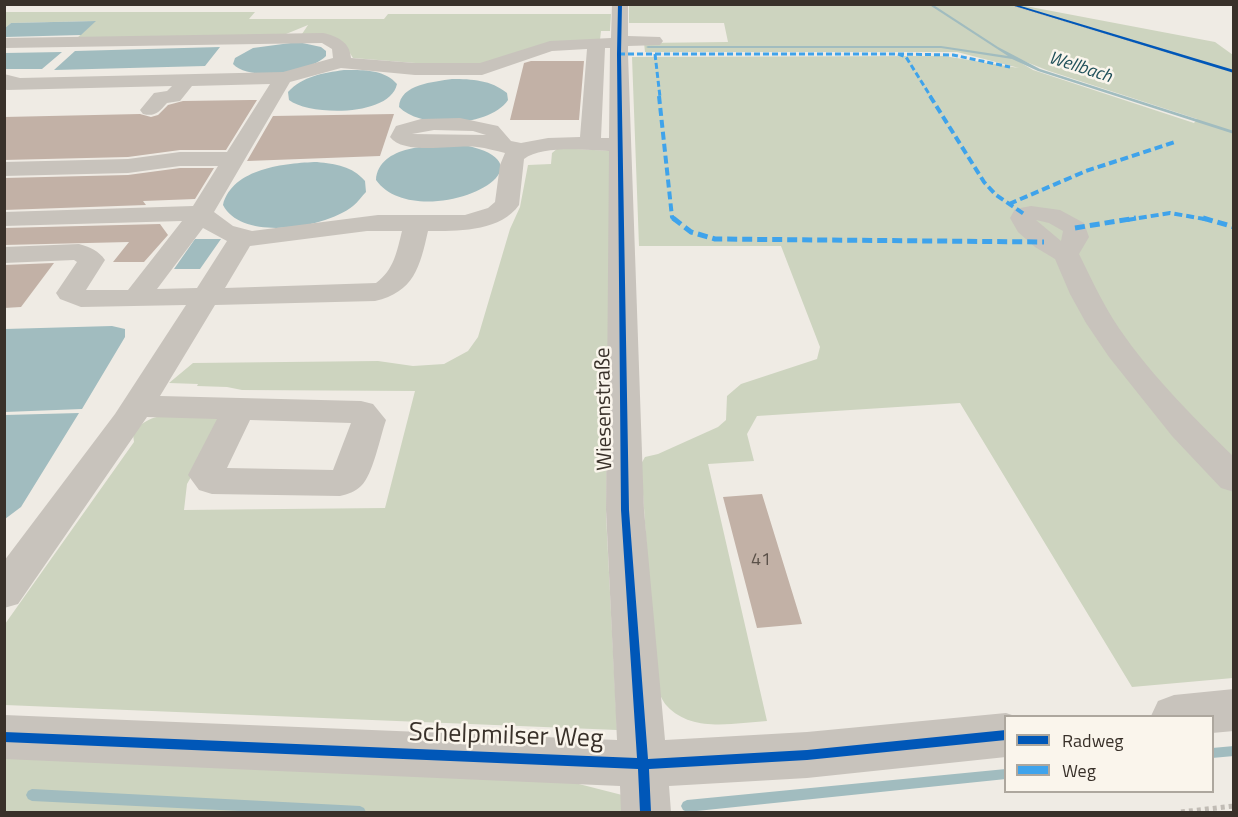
<!DOCTYPE html>
<html>
<head>
<meta charset="utf-8">
<style>
	body { margin:0 }
	#map { position:relative; width:1238px; height:817px; overflow:hidden; background:#efebe4; font-family:"Titillium Web",sans-serif }
	canvas { display:block }
	.frame { position:absolute; inset:0; border:6px solid #39312a; pointer-events:none }
	.legend { position:absolute; left:1004px; top:715px; width:210px; height:78px; box-sizing:border-box; background:#faf5ec; border:2px solid #ada79e; margin:0; padding:8px 10px; list-style:none; font-size:18px; color:#39312a }
	.legend li { display:flex; align-items:center; gap:12px; height:30px }
	.legend b { width:30px; border:2px solid #ada79e }
</style>
</head>
<body>
<div id="map">
<canvas width="1238" height="817"></canvas>
<div class="frame"></div>
<ul class="legend">
<li><b style="height:8px;background:#0057b8"></b>Radweg</li>
<li><b style="height:8px;background:#3fa3eb"></b>Weg</li>
</ul>
</div>
<script>
const g = document.querySelector('canvas').getContext('2d');
g.lineJoin = 'round';
function fill(path, color) { g.fillStyle = color; g.fill(path, 'evenodd'); }
function stroke(path, color, width, dash) { g.strokeStyle = color; g.lineWidth = width; g.lineCap = dash ? 'butt' : 'round'; g.setLineDash(dash || []); g.stroke(path); }
function drawText(font, color, halo, rows, align = 'center') {
  g.font = font + ' "Titillium Web",sans-serif'; g.lineWidth = 5; g.setLineDash([]); g.textBaseline = 'middle'; g.strokeStyle = halo; g.fillStyle = color; for (const [text, x, y, turn = 0] of rows) {
    g.save(); g.translate(x, y); g.rotate((+turn || 0) * Math.PI / 180); g.textAlign = isNaN(turn) ? turn : align; if (halo) g.strokeText(text, 0, 0); g.fillText(text, 0, 0); g.restore();
  }
}
fill(new Path2D(`
	M629,4L1020,5L1215,42L1233,55V678L1132,687L960,403L757,416L747,434L754,461L708,464L767,721C734,723 692,733 667,706C662,701 659,692 656,685L641,464L645,457L658,454L718,427L726,420L727,396L741,384L817,359L820,347L781,246H639L632,57L944,56L1019,68L957,52H645L644,43L728,42L724,23H629ZM1006,54L1049,71L1197,119L1194,123L1033,70Z
	M5,12H255L249,19H384L388,14H611L610,31H601L600,40L493,63L465,67L353,58C339,33 329,34 302,34L308,25L286,34L75,40L95,21L11,23L5,28Z
	M558,148L612,151L606,514L617,730L5,705V624L134,442L133,434C151,405 195,417 224,419L187,484L184,510L385,508L415,391L242,390L227,387L197,386L198,384L169,383L193,363L378,361L413,366L444,364L468,351L478,337L510,229L520,207L528,165L551,164L552,153Z
	M5,757L575,783L626,796V812H5Z`), '#cdd4bf');
fill(new Path2D(`
	M96,21L81,35L5,37V28L11,23Z
	M298,42L321,47L326,51V56C309,73 250,82 233,64L235,58L253,48Z
	M220,47L205,66L54,70L75,51Z
	M62,52L42,69H5V53Z
	M344,70C363,70 384,69 397,84C390,117 310,116 289,100L288,92C303,76 323,73 344,70Z
	M452,79C472,79 491,80 507,93L508,100C490,127 422,130 399,107C400,84 434,82 452,79Z
	M459,144C575,165 417,237 376,180C379,144 432,146 459,144Z
	M317,162C336,164 352,166 365,181L366,192C362,196 358,202 353,206C326,228 242,242 223,205C232,168 286,163 317,162Z
	M195,239H221L200,269H174Z
	M112,326L125,329V337L82,409L5,412V329Z
	M79,413L21,507L5,519V415Z`), '#a1bcbf');
fill(new Path2D(`
	M928,4H932L998,47L1040,69L1234,131V134L1038,71L1012,59L941,48H648L646,47L648,46H941L1008,56Z
	M1234,746V756L1212,758V748Z
	M1006,769V779L687,812L683,810L681,806L683,802L687,800Z
	M32,789L360,806L364,808L366,812H261L32,801L28,799L26,795L28,791Z`), '#a1bcbf');
fill(new Path2D(`
	M531,61H584L579,120H510L524,63Z
	M250,100H257L226,150H180L128,157L4,160V117L140,114L151,117L158,115L168,105L183,101Z
	M394,114L380,156L247,161L273,116Z
	M180,168H214L195,199L143,201L146,205L4,210V178L128,175Z
	M160,224L168,235L144,262H113L129,242L4,245V228Z
	M54,263L21,307L4,308V265Z
	M762,494L802,624L757,628L723,497Z`), '#c2b1a6');
stroke(new Path2D(`
	M1009,4L1234,72
	M1231,4L1234,6`), '#c1bcb5', 2, [1.5, 1.5]);
stroke(new Path2D(`
	M1181,812L1234,806`), '#c1bcb5', 5, [4, 4]);
fill(new Path2D(`
	M612,4H628V36L660,37L663,41L660,45L628,46V54L644,510L665,740L807,732L1006,713L1015,716H1006V757L807,778L669,786L671,812H621L620,786L4,759V715L617,740L606,510L609,151C587,150 542,145 524,159L519,205C500,232 457,231 428,231C420,267 414,292 375,301L215,305L160,396L361,401L373,404L386,420C380,437 373,475 361,486C355,492 348,494 340,496L212,494L199,490L188,475L217,419L147,417L18,604L4,608V561L115,414L186,305L81,307L60,299L56,293L77,262L74,260L4,263V247L79,244C90,247 99,251 105,260L86,290H128L182,221L4,226V212L193,206L218,166H180L128,173L4,176V162L128,159L180,152H227L270,84L192,86L180,101L167,103C159,112 155,117 143,114L140,110L154,93L167,91L172,86L7,90L4,89V74L20,78L283,72L333,58L332,49L322,43L4,48V38L323,33C337,36 350,42 351,58L415,63H480L550,41L611,38ZM605,48H610L609,138H601ZM587,49L580,137L548,138L521,143L511,141L498,126L460,118L421,119L396,126L390,137C404,156 456,144 477,147C487,148 496,151 505,153L500,165L495,202L488,208L465,215H378L252,231L233,226L214,212L290,82L341,68L415,75H482L552,51ZM434,130L473,131L486,135L412,134ZM203,228L227,241L197,288L157,289ZM367,231H402C397,251 394,270 376,283L225,288L250,246ZM250,420L351,423L333,470L227,468Z
	M1031,206L1060,210L1084,223L1089,237L1079,254C1090,276 1100,298 1113,319C1144,368 1192,416 1234,457V492L1221,488L1172,436L1109,357L1086,323L1070,294L1055,259L1035,247L1018,232L1010,218L1015,209ZM1036,220L1049,223L1063,231L1061,241Z
	M1234,689V731L1212,733V716H1151L1158,701L1174,695Z`), '#c8c3bc');
stroke(new Path2D(`
	M619,54H898L906,57L931,97
	M655,54L660,97
	M898,54L953,55L1010,67`), '#3fa3eb', 3, [6, 3]);
stroke(new Path2D(`
	M659,96L672,217L675,220
	M930,96L984,182L996,195L1024,214
	M1009,204L1086,171L1175,142
	M1127,220L1170,213L1210,220`), '#3fa3eb', 4, [8, 4]);
stroke(new Path2D(`
	M673,218L691,232L715,239L1044,242
	M1203,218L1234,227
	M1075,228L1136,218`), '#3fa3eb', 5, [10, 5]);
fill(new Path2D(`
	M618,4H622L621,54L629,510L648,759L807,750L1006,730V740L807,760L649,769L651,812H640L638,769L4,742V732L637,758L621,510L617,54Z
	M1014,4L1234,70V73L1008,4Z`), '#0057b8');
drawText('italic 18px', '#20505a', '#faf5ec', [
	["Wellbach",1080,68,18]
]);
drawText('18px', '#5b5149', null, [
	["41",761,561]
]);
drawText('21px', '#39312a', '#faf5ec', [
	["Wiesenstraße",605,409,-91]
]);
drawText('26px', '#39312a', '#faf5ec', [
	["Schelpmilser Weg",506,737,2]
]);
</script>
</body>
</html>
